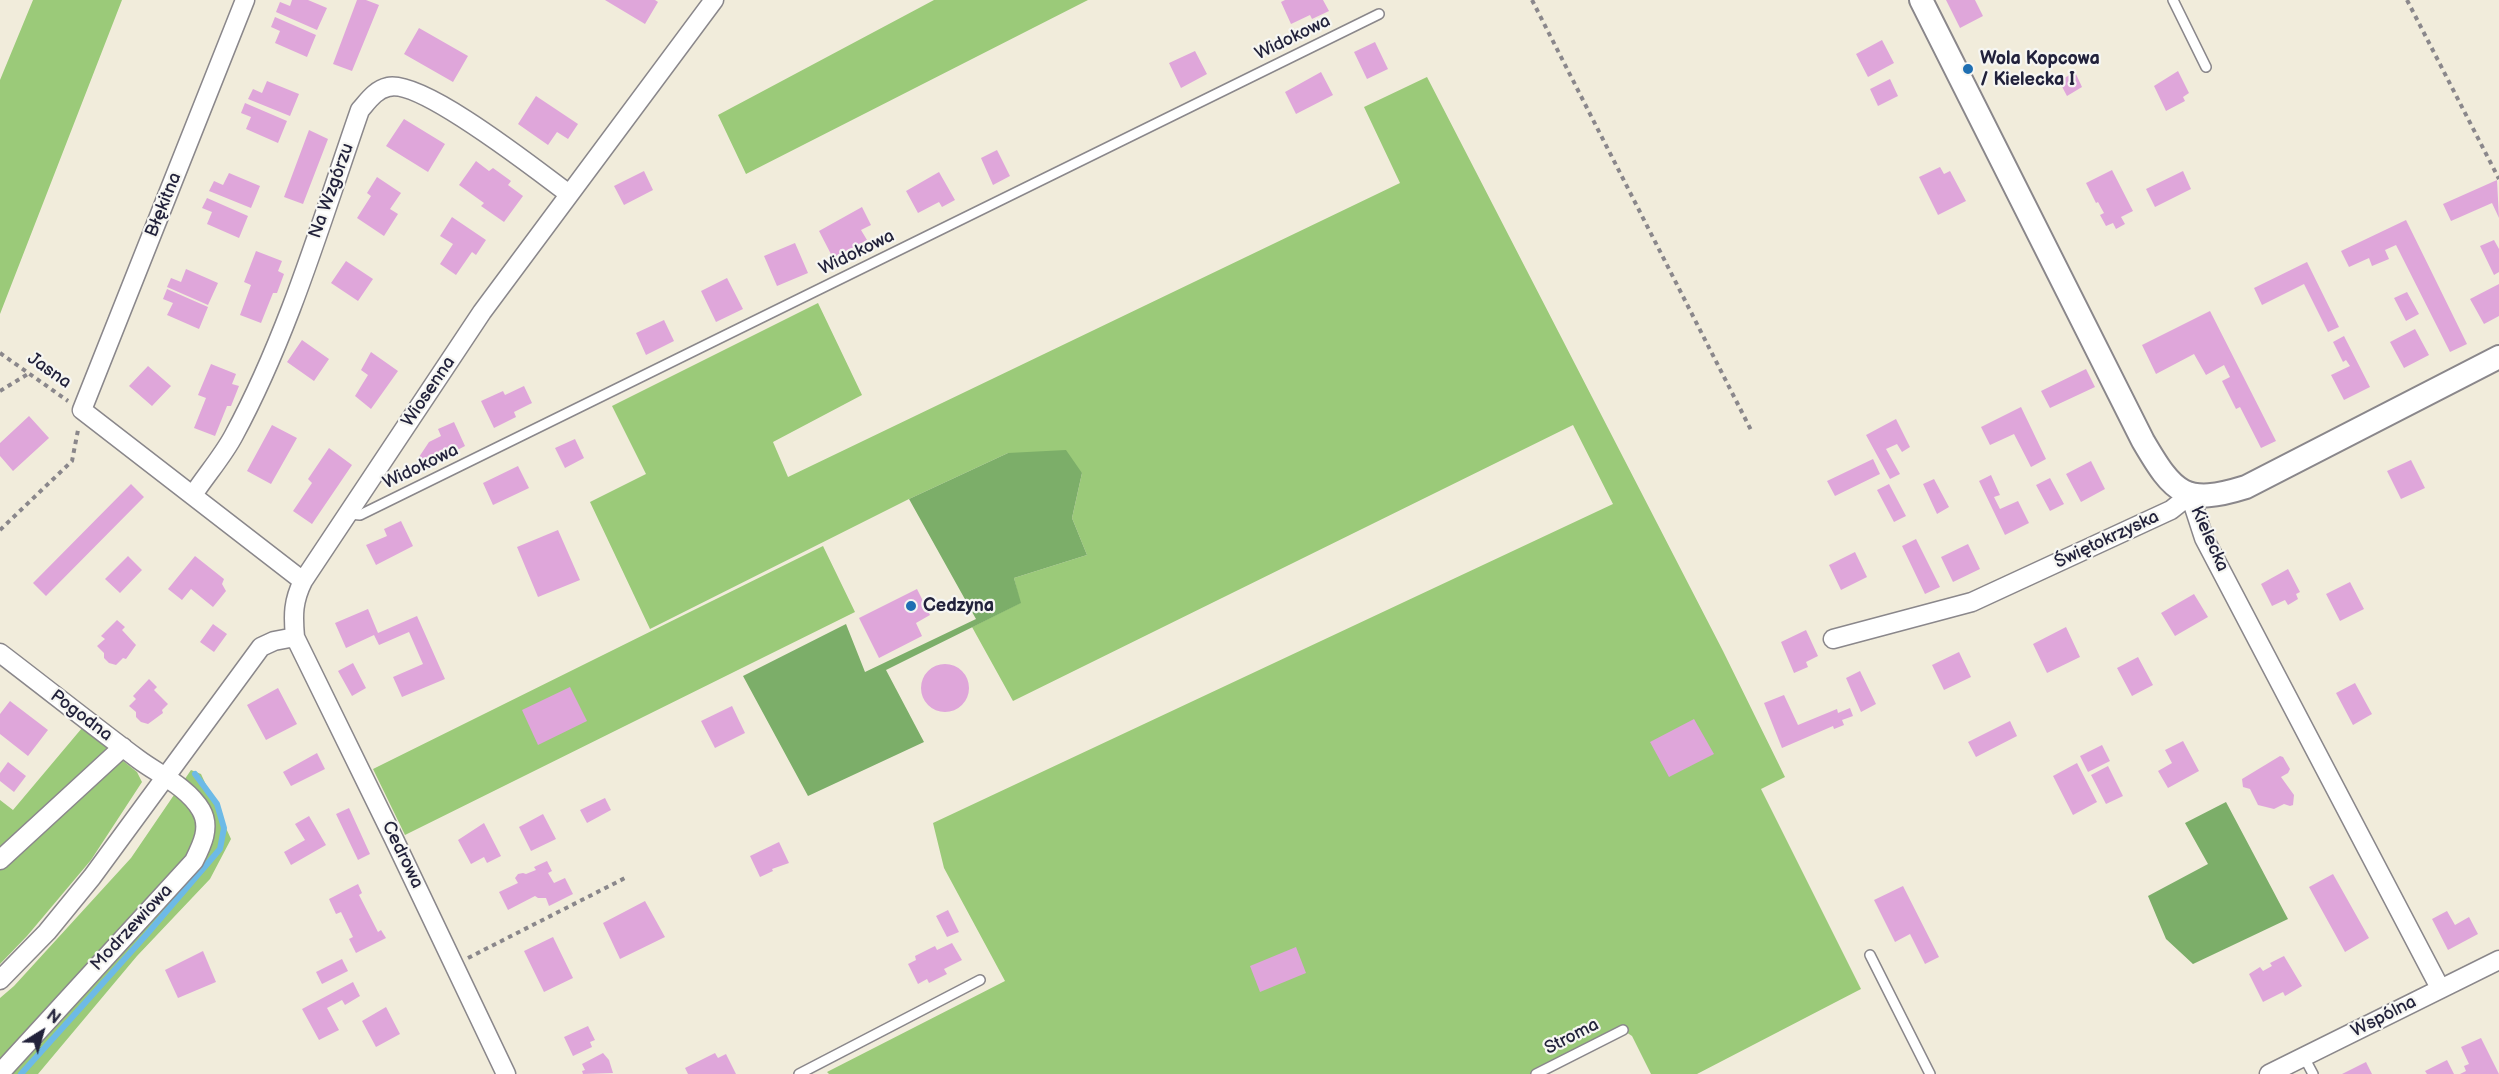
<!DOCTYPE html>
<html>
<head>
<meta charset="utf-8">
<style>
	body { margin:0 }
	#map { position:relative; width:2499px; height:1074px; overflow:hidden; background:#f1ecdb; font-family:"Balsamiq Sans",sans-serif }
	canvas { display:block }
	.north { position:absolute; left:12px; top:1002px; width:60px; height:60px; -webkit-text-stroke:4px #f6f6f2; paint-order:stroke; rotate:37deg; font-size:16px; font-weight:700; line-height:24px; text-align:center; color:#22223b }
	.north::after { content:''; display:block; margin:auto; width:21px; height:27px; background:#22223b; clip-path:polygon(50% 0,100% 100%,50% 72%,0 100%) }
</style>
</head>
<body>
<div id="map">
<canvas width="2499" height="1074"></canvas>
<div class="north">N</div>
</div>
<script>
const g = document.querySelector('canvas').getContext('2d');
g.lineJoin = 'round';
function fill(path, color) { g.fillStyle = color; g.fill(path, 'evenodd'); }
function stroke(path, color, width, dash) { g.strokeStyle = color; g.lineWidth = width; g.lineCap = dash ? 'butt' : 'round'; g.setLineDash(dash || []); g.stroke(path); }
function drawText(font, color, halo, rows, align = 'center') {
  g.font = font + ' "Balsamiq Sans",sans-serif'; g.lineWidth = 4.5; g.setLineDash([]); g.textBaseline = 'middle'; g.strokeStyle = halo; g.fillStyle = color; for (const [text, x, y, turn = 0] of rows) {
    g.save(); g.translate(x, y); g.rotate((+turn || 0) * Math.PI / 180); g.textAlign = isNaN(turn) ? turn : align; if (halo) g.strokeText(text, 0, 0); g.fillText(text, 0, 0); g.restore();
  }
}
fill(new Path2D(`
	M33,0H122L0,314V80Z
	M934,0H1088L746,174L718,115Z
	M1427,77L1723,651L1785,777L1761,789L1861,989L1697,1074H1651L1632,1036L1623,1030L1536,1074H829L827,1072L1005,981L944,868L933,823L1613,504L1573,425L1013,701L972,627L1020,603L1014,578L1087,555L1072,518L1082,473L1008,453L909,499L650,629L590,502L646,474L612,406L818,303L862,395L773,442L788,477L1400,183L1364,107Z
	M823,546L855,612L405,835L373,769Z
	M82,728L137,772L142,782L91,860L27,936L0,964V800L13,810Z
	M191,770L201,774L231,839L210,879L137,956L38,1074H0V998L14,986L131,858Z`), '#9bca79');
fill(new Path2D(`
	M1066,450L1082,473L1072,518L1087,555L1014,578L1021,603L886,670L924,742L808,796L743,676L846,624L865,672L976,619L909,499L1008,453Z
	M2226,802L2288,919L2193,964L2166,939L2148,896L2208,864L2185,823Z`), '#7cae69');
stroke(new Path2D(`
	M21,1074L147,934L220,849L224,828L217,804L195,774`), '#6dbae7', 6);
fill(new Path2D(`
	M292,0H308L327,8L317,30L276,12L280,2L290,6Z
	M357,0H366L379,5L352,71L333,64Z
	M605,0H655L658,2L645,24Z
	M1285,0H1323L1329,11L1312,19L1310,15L1291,24L1281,2Z
	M1946,0H1975L1983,16L1960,28Z
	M275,17L316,35L307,57L275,43L280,31L271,27Z
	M419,28L468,56L453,82L404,54Z
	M1882,40L1894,63L1868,77L1856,54Z
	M1375,42L1388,69L1367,79L1354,52Z
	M1195,51L1207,74L1181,88L1169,63Z
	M2178,71L2189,93L2183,97L2185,101L2166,111L2154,86Z
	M1321,72L1333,95L1296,114L1285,92Z
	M2075,72L2082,87L2067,96L2059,81Z
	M1890,79L1898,96L1878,106L1870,89Z
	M267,81L299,94L290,116L248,99L253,89L262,93Z
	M536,96L578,124L568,139L557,132L548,145L518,124Z
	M245,103L287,121L278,143L246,129L251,117L241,113Z
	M404,119L445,144L428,172L386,146Z
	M309,130L328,139L303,204L284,197Z
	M997,150L1010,176L993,185L981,158Z
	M476,161L489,171L493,168L511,181L508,185L523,196L504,222L481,206L484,203L459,185Z
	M1940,167L1944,174L1950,171L1966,201L1938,215L1919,177Z
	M2112,170L2133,211L2121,217L2125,224L2116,229L2113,223L2106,226L2100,215L2104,213L2098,202L2096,203L2086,183Z
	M644,171L653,190L624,205L614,186Z
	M2183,171L2191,189L2155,207L2146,189Z
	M939,172L955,200L942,207L939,202L918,213L906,191Z
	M229,173L260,186L251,208L209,191L214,181L223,185Z
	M377,177L401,193L390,209L398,214L384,236L357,218L371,196L367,193Z
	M2497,180L2499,218L2492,203L2451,221L2443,204Z
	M207,198L248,216L239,238L207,224L212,212L202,208Z
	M862,207L871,225L861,230L867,240L833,258L819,231Z
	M452,217L486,240L476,255L472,252L456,275L440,264L453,244L440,236Z
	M2406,220L2467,344L2450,352L2396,245L2385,250L2389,259L2372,266L2369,258L2349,267L2341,251Z
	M2494,240L2499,249V272L2494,275L2480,246Z
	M795,243L808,273L777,286L764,256Z
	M256,251L282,261L278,271L284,274L277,293H273L261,323L240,315L251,285L244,282Z
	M346,261L373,279L358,301L331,283Z
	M2307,262L2339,327L2328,332L2304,284L2262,305L2254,288Z
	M186,269L218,283L208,305L167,287L171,278L181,282Z
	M727,278L743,309L716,322L701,291Z
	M2499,284V316L2484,324L2470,299Z
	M167,289L208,307L199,329L167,315L173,303L163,299Z
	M2407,292L2419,314L2406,321L2394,298Z
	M2210,311L2276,441L2261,448L2240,407L2236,409L2222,381L2230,377L2224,365L2206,375L2194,354L2156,374L2142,345Z
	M664,320L674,341L646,355L636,333Z
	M2415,329L2429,355L2404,368L2390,342Z
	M2344,336L2370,387L2344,400L2331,375L2350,366L2346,360L2343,362L2333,342Z
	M302,340L329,359L314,381L287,362Z
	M371,352L398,371L371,409L355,396L368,375L361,370Z
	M211,364L236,374L232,384L239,386L231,406H227L215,436L194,428L206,398L198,395Z
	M148,366L171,386L152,406L129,386Z
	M2086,369L2095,387L2050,408L2041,391Z
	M524,386L532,403L514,412L516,417L494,428L481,401L503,391L505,395Z
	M2021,407L2046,459L2031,467L2014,434L1990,445L1981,427Z
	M29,416L49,438L13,471L0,456V443Z
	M1896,419L1910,447L1902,452L1897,444L1886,449L1900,474L1890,479L1866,435Z
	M454,422L465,446L429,465L419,457L429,442L441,436L438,429Z
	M272,425L297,438L271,484L247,471Z
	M575,439L584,458L565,468L555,448Z
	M329,448L352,465L312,524L293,511L312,483L308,479Z
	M1873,459L1880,474L1835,496L1827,481Z
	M2411,460L2425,488L2401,499L2387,471Z
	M2091,461L2105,489L2081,502L2066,474Z
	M518,466L529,488L493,505L483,483Z
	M1991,475L2000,495L1994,497L2000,509L2018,501L2029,523L2005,535L1979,481Z
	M2050,478L2064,504L2050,511L2036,485Z
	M1934,479L1949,507L1937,514L1923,484Z
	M131,484L144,497L46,596L33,583Z
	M1889,484L1906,516L1894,522L1877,490Z
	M401,521L413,546L376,565L366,545L387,536L384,529Z
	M558,530L580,580L538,597L517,547Z
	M1916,539L1940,587L1925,594L1902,546Z
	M1968,544L1980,569L1953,582L1941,557Z
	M1855,552L1867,577L1841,590L1829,565Z
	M128,556L142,570L120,593L105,579Z
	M195,556L224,579L222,584L226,591L213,607L191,589L182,600L168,589Z
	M2288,569L2300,592L2296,594L2298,599L2288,605L2285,600L2272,606L2261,584Z
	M2350,582L2364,609L2340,621L2326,594Z
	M917,589L930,615L916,623L922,636L879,658L859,618Z
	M2194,594L2208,617L2175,636L2161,613Z
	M368,609L378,633L417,616L445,679L402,697L393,677L423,664L409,632L379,645L374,635L346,648L335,623Z
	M117,620L125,627L122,630L136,645L126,659L123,658L116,665L109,663L104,658V653L97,646L105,639L101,636Z
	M213,624L227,634L214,652L200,642Z
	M2066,627L2080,657L2047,673L2033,644Z
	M1806,630L1818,656L1806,662L1808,667L1794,673L1781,642Z
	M1959,652L1971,677L1944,690L1932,665Z
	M2138,657L2153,685L2132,696L2117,668Z
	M353,663L366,688L352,696L338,671Z
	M921 688a24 24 0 1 1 48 0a24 24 0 1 1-48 0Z
	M1860,671L1876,704L1861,712L1846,678Z
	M149,679L157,687L154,690L168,704L162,710L163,713L148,724L141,722L136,717V712L129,706L136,699L133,696Z
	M2355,683L2372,714L2353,725L2336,693Z
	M570,687L587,721L538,745L522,710Z
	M278,688L297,724L266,740L247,705Z
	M1784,695L1798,725L1837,709L1838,713L1850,708L1853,716L1842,720L1844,725L1834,729L1833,726L1782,748L1764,703Z
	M10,701L48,730L28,756L0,734V714Z
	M732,706L745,733L715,748L701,721Z
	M1694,719L1714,754L1669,777L1650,742Z
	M2010,721L2017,736L1976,757L1968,742Z
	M2183,741L2199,771L2168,788L2158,771L2172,763L2165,750Z
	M2102,745L2110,761L2088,772L2080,756Z
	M317,753L325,769L291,786L283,772Z
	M2280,756L2283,757L2290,769L2288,773L2281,777L2294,795L2293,805L2290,806L2284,804L2274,809L2258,805L2250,789L2243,787L2242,779Z
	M8,762L26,776L14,792L0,781V773Z
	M2077,763L2097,802L2073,815L2053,776Z
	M2108,766L2123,796L2106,804L2091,775Z
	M605,798L611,810L587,823L580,810Z
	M349,808L370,854L358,860L336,814Z
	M543,814L556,839L531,851L519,827Z
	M309,816L326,845L291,865L284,852L305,840L295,824Z
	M484,823L501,856L487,863L484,857L471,864L458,840Z
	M779,842L789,863L772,869L773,871L760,877L750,856Z
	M547,861L552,871L548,873L554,883L565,878L573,894L549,906L546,898H538L535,896L508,910L499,892L518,883L515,878L518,874L523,873L526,874L536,870L534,867Z
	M2333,874L2369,938L2345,952L2309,887Z
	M358,884L362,893L359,895L378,932L381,930L386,938L356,953L349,939L353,937L341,912L336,914L329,899Z
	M1903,886L1939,957L1925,964L1910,934L1895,942L1874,900Z
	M645,901L665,937L620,959L603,923Z
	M948,910L959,932L947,937L936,916Z
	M2447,911L2455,925L2469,917L2478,934L2448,950L2432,919Z
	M553,937L573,978L544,992L524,951Z
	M952,943L962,960L944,969L947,974L929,983L927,979L918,984L908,964L916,960L915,956L935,946L937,950Z
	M1296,947L1306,973L1260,992L1250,966Z
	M203,951L216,982L178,998L165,970Z
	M2284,956L2302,986L2285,996L2283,992L2263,1002L2249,974L2260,967L2263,971L2272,966L2270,963Z
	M342,959L348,971L322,984L316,972Z
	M353,982L360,996L345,1005L342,1000L327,1008L339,1030L319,1040L302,1009Z
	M386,1007L400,1034L376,1047L362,1021Z
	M588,1026L595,1040L590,1042L592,1047L573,1056L564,1037Z
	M2481,1038L2499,1074H2460L2466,1071L2464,1066L2469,1064L2461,1047Z
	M603,1053L609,1060L613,1073L583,1074L582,1071L585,1070L582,1064Z
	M715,1053L718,1058L726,1054L736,1074H688L685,1068Z
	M2447,1060L2454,1074H2427L2425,1071Z
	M2366,1062L2372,1074H2342Z`), '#dfa6da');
const service = new Path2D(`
	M2173,0L2206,67
	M348,514L360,515L1379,14
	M1870,955L1930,1074
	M2304,1057L2313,1074
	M799,1074L980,980
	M1536,1074L1623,1030`);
const minor = new Path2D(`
	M245,0L82,410L303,581
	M193,495C206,475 223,456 234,435C289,333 322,219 360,110C368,101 375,90 388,87C421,78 539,172 569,194
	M1833,639L1972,602L2171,510L2190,495L2204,538L2440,988
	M0,653C46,688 91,724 138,759C158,774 188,787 201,810C211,827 202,845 194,861L0,1073
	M0,860L123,747
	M0,980L47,932L92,877L261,647L274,641L295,637
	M506,1074L394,839L295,637C293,615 293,601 303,581L482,312L714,0
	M2269,1074L2499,960`);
const tertiary = new Path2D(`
	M1921,0L2143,441C2174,494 2185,506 2246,487L2499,357`);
stroke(service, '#8a878b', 12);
stroke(minor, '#8a878b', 21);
stroke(tertiary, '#8a878b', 26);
stroke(new Path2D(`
	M1532,0L1751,430
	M2407,0L2499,179
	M0,353L68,401
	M0,391L28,374
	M0,530L72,461L78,430
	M468,958L627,877`), '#8a878b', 4, [4.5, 4.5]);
stroke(service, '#fff', 9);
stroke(minor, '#fff', 18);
stroke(tertiary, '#fff', 22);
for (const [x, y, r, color] of [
	[1968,69,6,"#1f6fb2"],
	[911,606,6,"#1f6fb2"]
]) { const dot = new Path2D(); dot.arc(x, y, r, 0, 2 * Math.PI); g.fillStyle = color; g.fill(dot); stroke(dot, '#f6f6f2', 2); }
drawText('18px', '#22223b', '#f6f6f2', [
	["Widokowa",1293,38,-26],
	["Na Wzgórzu",332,191,-70],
	["Błękitna",164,205,-68],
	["Widokowa",857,253,-26],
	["Jasna",49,371,35],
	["Wiosenna",429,392,-56],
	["Widokowa",421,467,-26],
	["Kielecka",2209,539,66],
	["Świętokrzyska",2107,540,-25],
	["Pogodna",81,716,37],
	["Cedrowa",402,855,64],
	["Modrzewiowa",132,928,-47],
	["Wspólna",2384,1017,-27],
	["Stroma",1572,1037,-27]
]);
drawText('bold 18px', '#22223b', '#f6f6f2', [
	["Wola Kopcowa",1980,59],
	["/ Kielecka I",1980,80],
	["Cedzyna",923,606]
], 'left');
</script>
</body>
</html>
